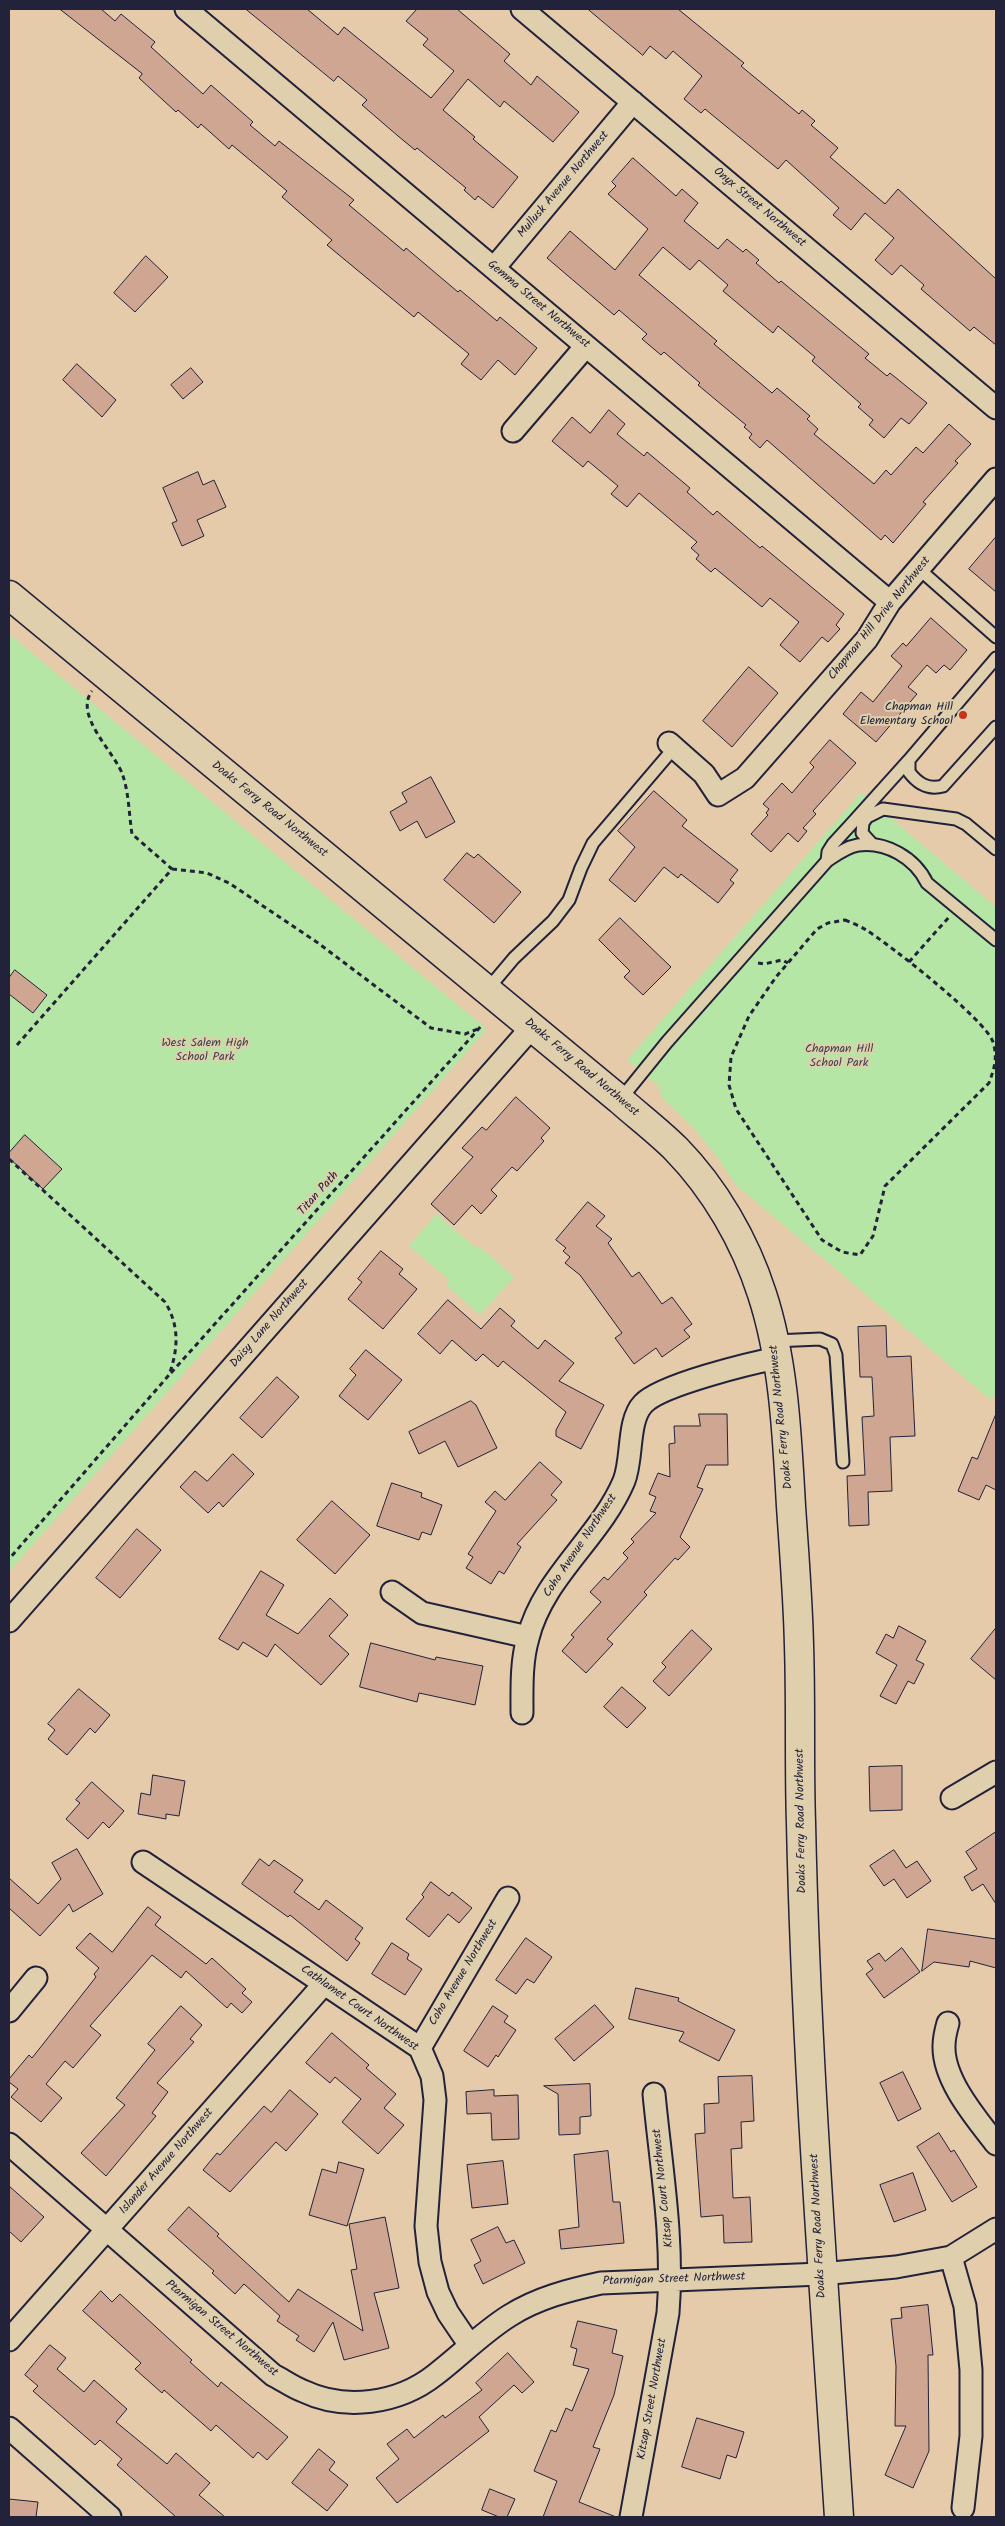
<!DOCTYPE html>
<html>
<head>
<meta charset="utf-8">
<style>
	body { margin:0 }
	#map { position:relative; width:1005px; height:2526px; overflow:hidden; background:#e6cbaa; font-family:Kalam,sans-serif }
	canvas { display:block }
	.frame { position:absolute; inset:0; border:10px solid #22223b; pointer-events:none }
</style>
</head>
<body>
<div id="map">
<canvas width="1005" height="2526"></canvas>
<div class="frame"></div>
</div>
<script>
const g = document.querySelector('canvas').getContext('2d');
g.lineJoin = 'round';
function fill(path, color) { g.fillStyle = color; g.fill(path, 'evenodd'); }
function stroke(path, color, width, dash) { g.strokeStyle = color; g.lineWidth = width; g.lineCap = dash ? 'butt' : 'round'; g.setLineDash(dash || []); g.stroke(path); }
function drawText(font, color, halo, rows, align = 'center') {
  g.font = font + ' Kalam,sans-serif'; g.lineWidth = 4; g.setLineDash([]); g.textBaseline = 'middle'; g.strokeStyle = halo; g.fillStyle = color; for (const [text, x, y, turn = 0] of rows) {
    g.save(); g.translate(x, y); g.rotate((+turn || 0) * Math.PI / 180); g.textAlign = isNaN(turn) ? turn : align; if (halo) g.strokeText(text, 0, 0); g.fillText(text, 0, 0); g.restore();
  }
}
fill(new Path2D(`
	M9,634L487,1029L9,1572Z
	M861,793L996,907V1394L991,1400L736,1185L715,1154L693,1127L661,1097L660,1087L627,1060Z
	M436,1214L476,1248L479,1246L514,1277L480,1315L446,1285L449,1280L409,1246Z`), '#b6e6a5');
const building = new Path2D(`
	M60,9H101L115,21L121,14L155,42L151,47L203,94L211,85L253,122L250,125L275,146L279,141L354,200L349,205L404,251L406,248L458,292L460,290L497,321L500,317L537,348L515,375L498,360L481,380L461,364L469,354L418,312L414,317L327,245L332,240L282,197L287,191L232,145L229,149L201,124L198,128L178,110L176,112L139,78L142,74Z
	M246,9H307L338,35L344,27L431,98L454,71L423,45L428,39L406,21L417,9H457L510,54L504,61L531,85L537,76L579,112L553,142L504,101L500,107L468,79L443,110L475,137L473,139L518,177L493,208L478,196L475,200L464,190L466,188L417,148L415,150L398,136L362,105L367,100L338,76L334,81Z
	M588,9H678L744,63L741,66L799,114L802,110L815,121L811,125L838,148L830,157L885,204L898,189L996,279V345L974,327L970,331L921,289L924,285L901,265L892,275L875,260L894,238L865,213L851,230L833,215L839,208L786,160L778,169L705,109L701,113L684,99L702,76L673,51L666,59L650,46L643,55Z
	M633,158L676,196L682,189L698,203L684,221L718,249L727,239L743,252L746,249L759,260L756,263L779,283L781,281L869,354L865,358L887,376L890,373L927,403L909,424L901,418L884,438L869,425L873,420L858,407L861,404L812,361L815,357L778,326L773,333L723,291L728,285L699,260L690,270L663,247L639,275L717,341L714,344L772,393L777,388L810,416L807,419L818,429L814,434L874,484L886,470L891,475L916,447L923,453L949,424L971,444L955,461L958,463L923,502L926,504L893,543L885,535L881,540L767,440L760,448L749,438L752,434L744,427L746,425L698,385L700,383L664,352L661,355L642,339L647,334L619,310L614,315L547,258L570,231L615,270L648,229L608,194L616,186L612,182Z
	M146,256L168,277L135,312L114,293Z
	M77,364L116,400L102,417L63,380Z
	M191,368L203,382L183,399L171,385Z
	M609,410L625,424L617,434L644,456L647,452L690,488L687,492L713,515L717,511L760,548L762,546L844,614L836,625L840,629L828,642L822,637L800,662L780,645L799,622L770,598L762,607L715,568L711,572L696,559L699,555L691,548L697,542L639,493L627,507L611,494L618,486L588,461L583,467L552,441L572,417L590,433Z
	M198,472L203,485L214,480L226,507L197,520L204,536L182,546L172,523L177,521L163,488Z
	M996,537V592L969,569Z
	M931,618L967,650L950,670L944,665L936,673L927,665L908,687L917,694L876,742L843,714L861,692L873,702L902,666L891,656L903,643L906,646Z
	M749,667L778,693L732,747L703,721Z
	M830,740L856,763L813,811L816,814L803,828L807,831L798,842L788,833L771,852L751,834L768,815L766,813L769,809L763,804L782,783L792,793L814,767L810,763Z
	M431,777L455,822L426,838L417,821L400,831L390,812L407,802L402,793Z
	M654,791L687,820L682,826L738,870L730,880L734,883L718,903L681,874L678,878L664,867L635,902L609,880L635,847L618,831Z
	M467,853L474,858L478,854L521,892L494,923L444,880Z
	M620,918L671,967L643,995L624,977L630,971L599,940Z
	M15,970L47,995L33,1013L9,994V978Z
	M516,1097L550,1128L541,1138L544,1141L517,1171L512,1167L491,1190L497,1196L481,1214L472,1205L454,1225L431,1204L473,1157L462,1148L482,1127L486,1130Z
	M25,1135L62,1169L43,1189L9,1158V1153Z
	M588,1202L605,1216L596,1226L612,1239L608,1243L632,1277L639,1272L662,1304L672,1297L692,1324L684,1330L690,1337L662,1357L656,1348L634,1364L615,1338L622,1333L580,1275L565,1263L570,1257L563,1251L566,1248L556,1240Z
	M381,1251L403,1269L399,1274L417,1289L383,1329L348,1299L362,1282L358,1279Z
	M448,1300L481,1329L500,1308L515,1321L511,1326L538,1349L545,1340L574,1363L559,1381L604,1405L581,1449L556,1436V1430L566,1412L503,1361L498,1367L483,1354L476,1361L452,1340L440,1354L418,1334Z
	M886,1326L887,1357L911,1356L915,1436L890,1437L892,1491L868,1492L869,1525L849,1526L847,1476L865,1475L862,1417L874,1416L872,1377H860L858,1327Z
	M366,1350L402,1380L368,1420L339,1396L356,1375L350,1369Z
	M277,1377L299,1397L262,1438L240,1418Z
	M471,1401L476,1405L497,1448L458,1467L445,1441L419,1454L409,1432Z
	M699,1414H727L728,1465H706L697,1487L703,1489L680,1537L690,1547L678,1560L675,1558L644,1592L647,1595L607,1639L613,1644L586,1673L562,1651L574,1637L571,1635L601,1602L590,1592L604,1577L608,1580L628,1558L623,1553L634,1542L631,1539L656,1513L650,1511L656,1497L649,1494L658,1473L670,1477L669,1444L675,1443L674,1426H700Z
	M996,1414V1490L986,1485L979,1500L958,1491L972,1457L977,1459Z
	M233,1454L254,1474L223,1507L219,1502L208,1513L180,1487L195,1471L207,1481Z
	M540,1462L562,1482L551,1495L557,1500L517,1544L521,1547L504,1574L499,1571L491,1584L466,1568L473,1557L468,1554L496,1511L485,1502L495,1491L505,1500Z
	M392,1483L422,1493L421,1497L442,1505L431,1535L422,1532L419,1540L377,1526Z
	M332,1501L370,1535L335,1574L297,1540Z
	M137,1529L161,1550L120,1598L96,1578Z
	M261,1571L284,1585L266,1615L298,1634L330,1598L348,1615L329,1636L349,1654L321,1685L275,1644L267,1657L243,1642L238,1650L219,1639Z
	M899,1626L926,1641L916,1660L924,1664L914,1684L908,1681L896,1704L880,1696L897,1665L876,1653L886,1634L893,1638Z
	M996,1628V1680L971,1659Z
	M692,1630L712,1649L669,1696L653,1681L666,1667L662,1663Z
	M371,1643L435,1660L436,1657L483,1666L475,1705L419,1693L417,1702L360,1687Z
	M622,1687L646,1708L627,1728L604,1707Z
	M79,1689L110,1715L95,1733L90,1728L67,1755L48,1739L55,1730L48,1724Z
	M902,1766V1810L870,1811L869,1767Z
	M153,1775L185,1781L179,1816L166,1814V1819L138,1814L141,1793L150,1795Z
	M92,1782L124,1811L109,1828L103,1822L88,1839L66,1819L80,1803L76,1800Z
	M996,1832V1904L983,1884L972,1891L964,1877L977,1869L966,1852Z
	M77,1849L103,1894L73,1912L69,1904L40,1936L9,1908V1878L38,1904L61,1879L52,1863Z
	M894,1850L906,1868L917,1861L931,1881L907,1898L894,1879L884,1886L870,1866Z
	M260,1859L269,1866L274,1860L303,1880L294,1892L319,1910L326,1900L363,1928L355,1939L360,1943L347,1961L290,1915L288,1917L242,1884Z
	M431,1882L449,1896L452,1892L472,1908L459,1923L448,1914L429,1937L406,1919L424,1897L422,1895Z
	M148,1907L161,1917L155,1925L206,1964L212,1958L246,1989L242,1993L252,2002L242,2013L231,2003L227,2008L186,1971L181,1978L152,1955L90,2026L101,2035L73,2068L65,2061L46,2084L62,2098L41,2122L11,2097L18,2089L9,2082V2079L29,2055L32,2058L96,1977L94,1974L99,1968L76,1948L90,1933L112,1952Z
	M928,1929L996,1939V1968L970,1961L969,1967L934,1962L922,1971Z
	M526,1938L552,1957L534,1983L527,1979L516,1994L496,1980Z
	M392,1943L409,1954L407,1959L422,1969L405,1995L372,1974Z
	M902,1948L920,1972L884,1998L866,1974L873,1969L867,1961L879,1953L885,1961Z
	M636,1988L679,1998L678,2001L735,2030L719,2061L679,2041L684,2032L629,2019Z
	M595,2005L614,2027L574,2061L555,2039Z
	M181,2006L202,2025L190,2039L194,2042L157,2083L168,2092L152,2113L156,2116L106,2176L81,2153L125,2105L116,2098L155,2050L148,2044Z
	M493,2006L508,2016L504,2022L516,2030L498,2057L496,2055L488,2067L464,2051Z
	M332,2033L369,2065L366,2068L396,2094L384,2108L404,2125L378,2154L342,2122L361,2099L335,2077L330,2083L306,2063Z
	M903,2072L921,2109L898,2121L880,2083Z
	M752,2076L754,2121L741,2122L742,2148L731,2149L733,2198L750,2197L752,2242L724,2243L723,2215L701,2217L695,2134L705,2133L704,2104L719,2103L718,2077Z
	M590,2084L591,2116L580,2117V2134L559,2135L558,2094L544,2086Z
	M290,2090L318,2114L286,2151L276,2142L230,2192L203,2170L217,2153L220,2155L264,2106L271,2112Z
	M494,2090V2096L518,2095L519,2139L492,2140L491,2113L467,2114L466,2092Z
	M939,2133L951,2152L954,2150L977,2187L952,2202L917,2147Z
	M608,2151L613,2202H620L624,2243L561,2249L559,2230L579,2227L574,2155Z
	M503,2161L508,2204L472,2208L467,2165Z
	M339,2162L364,2169L347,2226L309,2215L322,2169L336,2173Z
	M913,2173L926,2210L894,2222L880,2185Z
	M9,2186L44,2217L21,2242L9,2231Z
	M189,2207L219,2234L217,2236L289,2302L298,2289L363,2331L351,2270L357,2269L349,2224L385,2217L399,2288L374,2293L389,2348L344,2360L333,2322L314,2352L296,2340L299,2336L277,2321L280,2316L244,2284L235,2294L212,2273L214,2271L168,2230Z
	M498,2227L506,2243L514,2240L525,2263L483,2284L474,2265L481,2261L471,2240Z
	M101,2291L112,2302L120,2294L192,2360L190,2362L218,2387L221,2382L288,2437L267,2460L258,2452L253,2458L216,2425L211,2431L164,2390L162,2393L135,2369L141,2363L83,2311Z
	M928,2305L933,2355H928L929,2451L913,2488L885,2475L906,2426H895L896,2366L891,2319L902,2318L901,2308Z
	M578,2321L617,2330L612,2353L623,2356L614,2395L593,2447L600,2449L579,2502L616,2517H543L557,2481L534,2471L551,2430L556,2432L566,2408L572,2411L589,2369L573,2365L577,2349L571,2347Z
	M50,2345L66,2358L57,2369L84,2392L94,2380L127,2409L116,2422L167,2464L176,2453L210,2483L199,2495L225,2517H176L117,2465L122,2459L100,2440L95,2445L33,2391L38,2386L25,2375Z
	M508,2353L534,2382L522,2393L514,2385L479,2417L489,2431L397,2503L376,2478L399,2459L387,2444L407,2429L414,2438L443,2415L445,2418L482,2390L476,2383Z
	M697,2418L744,2432L736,2458L727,2455L720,2479L682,2467Z
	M319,2449L335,2462L329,2470L348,2485L327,2511L292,2483Z
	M490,2489L515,2499L507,2517H499L482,2510Z
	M9,2499L38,2502L36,2517H9Z`);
fill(building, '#cea691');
stroke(building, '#22223b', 1);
const service = new Path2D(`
	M919,569L996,637
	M996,658L909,760V772C918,784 928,790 943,786L996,727
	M867,817L863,823L862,833L873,845
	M855,820L909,760
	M827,861L828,852L833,844L855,820L867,817L883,809L956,819L966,824L996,849
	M487,990L514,958L553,921L569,900L581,868L593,843L674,748
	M620,1100L667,1042L827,861C836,855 846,847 858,845C886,841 915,858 927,883L996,940
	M774,1341L820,1339L832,1344L836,1355L843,1462`);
const minor = new Path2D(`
	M186,9L890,602
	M522,9L996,408
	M494,268L633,102
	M513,431L586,346
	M669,743L704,774L718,795L745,778L867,639L890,602L996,479
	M392,1592L422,1613L528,1637
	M9,1621L532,1027
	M522,1713C522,1688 521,1662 528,1638C543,1577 600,1538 624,1481C633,1459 627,1421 643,1404C660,1385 751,1363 778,1358
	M952,1798L996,1772
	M143,1862L420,2048L432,2076L435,2100L426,2226L430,2262L438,2292L448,2313L469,2344
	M9,2011L36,1978
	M948,2023C946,2030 944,2038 944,2046C943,2080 976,2118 996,2144
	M420,2048L508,1898
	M9,2144L273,2375C283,2380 292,2387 303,2391C345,2411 398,2404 435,2375C460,2356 482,2333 509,2316C537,2298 569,2290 601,2283L821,2274L896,2267L951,2257L996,2229
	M951,2257L965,2306L971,2370V2436L963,2508
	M9,2340L324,1984
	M9,2428L110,2517
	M631,2517L668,2313C674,2240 661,2167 654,2094`);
const secondary = new Path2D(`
	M9,595L620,1100C638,1116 659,1132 676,1149C715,1189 745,1241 762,1294C784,1361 787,1436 791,1506C794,1552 798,1599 799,1646C801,1705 799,1764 801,1823C806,2055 824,2286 839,2517`);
stroke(service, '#22223b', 15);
stroke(minor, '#22223b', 25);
stroke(secondary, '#22223b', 31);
stroke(new Path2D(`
	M172,869L207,873L229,883L318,943L431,1028L465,1034L478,1029
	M845,920C852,923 860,926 866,930C889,944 986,1020 993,1042C998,1058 994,1069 989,1083L885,1186L873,1236L860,1255L842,1252L822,1240L736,1109L729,1085L731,1057L749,1016L776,977L817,929L828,923Z
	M909,962L949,917
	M758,963L764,964L782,960L788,963
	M17,1045L172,869L132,834C129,815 129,794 123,776C116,753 73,716 92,691
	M9,1159L165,1302C180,1326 178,1350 169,1375L9,1559
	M171,1373L483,1024`), '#22223b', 3, [5, 4]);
stroke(service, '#e0cfac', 11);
stroke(minor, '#e0cfac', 21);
stroke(secondary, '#e0cfac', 28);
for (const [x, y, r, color] of [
	[963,715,5,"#c8321e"]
]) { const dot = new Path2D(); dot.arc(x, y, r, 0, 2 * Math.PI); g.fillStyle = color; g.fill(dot); stroke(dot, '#e0cfac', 2); }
drawText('12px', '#22223b', '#e0cfac', [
	["Mullusk Avenue Northwest",564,185,-50],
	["Onyx Street Northwest",759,208,40],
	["Gemma Street Northwest",538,305,40],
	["Chapman Hill Drive Northwest",880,619,-51],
	["Doaks Ferry Road Northwest",269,810,39],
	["Doaks Ferry Road Northwest",581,1068,40],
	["Titan Path",319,1194,-48],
	["Daisy Lane Northwest",270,1324,-49],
	["Doaks Ferry Road Northwest",782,1417,-96],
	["Coho Avenue Northwest",581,1546,-56],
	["Doaks Ferry Road Northwest",802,1821,-91],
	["Coho Avenue Northwest",464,1973,-59],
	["Cathlamet Court Northwest",359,2009,35],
	["Islander Avenue Northwest",167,2162,-49],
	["Kitsap Court Northwest",664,2188,-96],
	["Doaks Ferry Road Northwest",819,2226,-93],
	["Ptarmigan Street Northwest",674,2280,-2],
	["Ptarmigan Street Northwest",221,2329,40],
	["Kitsap Street Northwest",653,2399,-80]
]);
drawText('12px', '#22223b', '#e0cfac', [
	["Chapman Hill",953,708],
	["Elementary School",953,722]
], 'right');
drawText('12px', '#383f4b', '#e0cfac', [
	["West Salem High",205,1044],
	["School Park",205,1058],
	["Chapman Hill",839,1050],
	["School Park",839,1064]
]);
</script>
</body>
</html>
